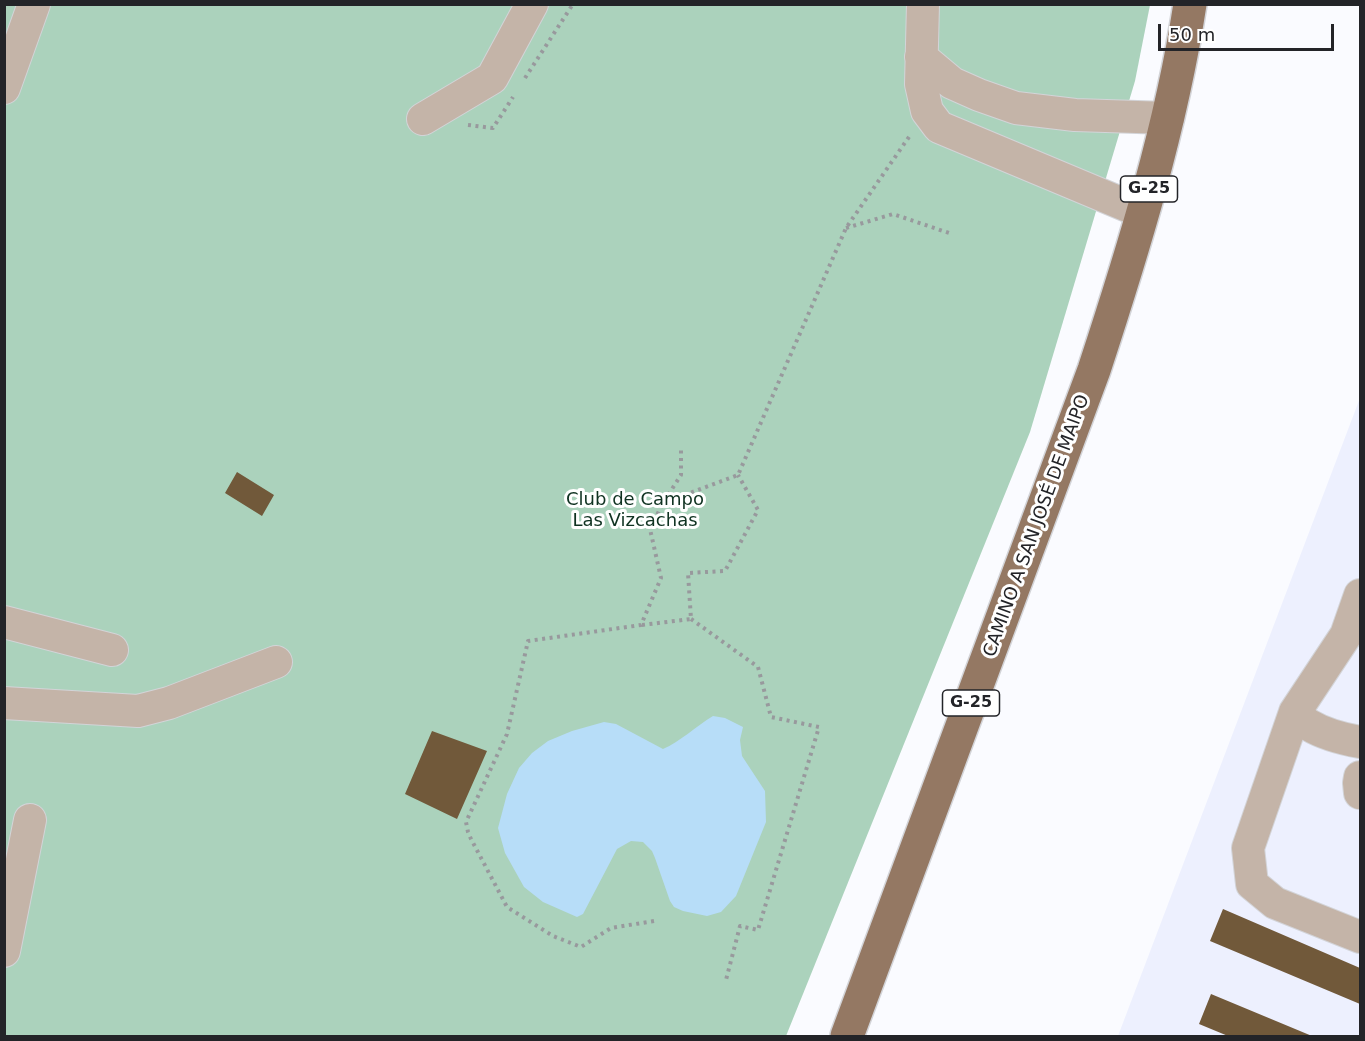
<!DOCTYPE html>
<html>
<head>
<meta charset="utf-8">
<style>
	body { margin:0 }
	#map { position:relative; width:1365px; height:1041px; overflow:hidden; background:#fafbff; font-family:"DejaVu Sans",sans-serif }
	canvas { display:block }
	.frame { position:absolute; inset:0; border:6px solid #232428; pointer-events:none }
	.scale { position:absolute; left:1158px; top:24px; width:176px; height:27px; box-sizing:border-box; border:3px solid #232428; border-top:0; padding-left:8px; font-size:18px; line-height:21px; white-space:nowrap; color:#232428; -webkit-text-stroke:4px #fff; paint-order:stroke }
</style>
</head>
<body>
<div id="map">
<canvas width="1365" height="1041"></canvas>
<div class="frame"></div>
<div class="scale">50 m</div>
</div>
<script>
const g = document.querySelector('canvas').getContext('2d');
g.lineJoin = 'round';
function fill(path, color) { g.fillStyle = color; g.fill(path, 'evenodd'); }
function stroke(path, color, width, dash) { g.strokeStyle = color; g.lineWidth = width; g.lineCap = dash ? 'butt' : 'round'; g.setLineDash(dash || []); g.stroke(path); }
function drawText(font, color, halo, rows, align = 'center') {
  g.font = font + ' "DejaVu Sans",sans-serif'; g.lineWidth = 6; g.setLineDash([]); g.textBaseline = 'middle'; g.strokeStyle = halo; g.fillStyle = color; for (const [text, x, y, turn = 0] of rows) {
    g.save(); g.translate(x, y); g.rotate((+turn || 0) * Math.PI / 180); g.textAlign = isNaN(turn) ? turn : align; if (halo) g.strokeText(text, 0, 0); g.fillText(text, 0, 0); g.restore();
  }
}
fill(new Path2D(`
	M1360,398V1036H1118Z`), '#edf0fe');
fill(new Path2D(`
	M5,5H1150L1135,81L1030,432L786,1036H5Z`), '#abd2bc');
fill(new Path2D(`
	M713,716L725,718L743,727L740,740L742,756L765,791L766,822L736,896L721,912L707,916L683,911L674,907L670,901L655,858L652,851L643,842L631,841L617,849L583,914L577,917L543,902L524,887L505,853L498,828L507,794L519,768L532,753L548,741L572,731L604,722L616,724L663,749C680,742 696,726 713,716Z`), '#b7ddf8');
fill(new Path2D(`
	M237,472L274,495L262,516L225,493Z
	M432,731L487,751L457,819L405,794Z
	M1223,909L1360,968V1004L1210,941Z
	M1211,994L1312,1036H1228L1199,1024Z`), '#71593a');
const minor = new Path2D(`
	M923,4L921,84L927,111L939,127L1142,212
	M921,57L952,83L979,95L1016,108L1075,115L1168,118
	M4,88L34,4
	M423,119L492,78L532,4
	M1360,595L1346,635L1295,712L1248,848L1252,884L1275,903L1360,937
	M4,622L112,650
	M4,703L138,711L169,703L276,662
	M1295,712C1300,716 1304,722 1309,725C1324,734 1343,739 1360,742
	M1360,777L1359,783L1360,793
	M4,951L30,820`);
const major = new Path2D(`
	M847,1036L1094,370C1133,251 1171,128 1190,4`);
stroke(minor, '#d3d4d8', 34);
stroke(major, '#d3d4d8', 36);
stroke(new Path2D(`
	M525,78L573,4
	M468,125L493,128L513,97
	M846,228L893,214L952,234
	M663,503L738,475L846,228L911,134
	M691,619L758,667L771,717L819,727L758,930L740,926L726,980
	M642,625L691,619L688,573L725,571L758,510L738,475
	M654,921L611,928L581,947L553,936L507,907L471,839L468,832L466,822L507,734L528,641L641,625L661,578L650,529L663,503L681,475V450`), '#98999d', 4, [3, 4.5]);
stroke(minor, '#c4b4a8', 32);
stroke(major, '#947863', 33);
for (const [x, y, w] of [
	[1149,189,57],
	[971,703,57]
]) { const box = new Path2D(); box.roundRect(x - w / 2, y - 13, w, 26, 4.5); g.fillStyle = '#fff'; g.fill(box); stroke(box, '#232428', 1.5); }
drawText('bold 16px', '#232428', null, [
	["G-25",1149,189],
	["G-25",971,703]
]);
drawText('18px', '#0f3221', '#fff', [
	["Club de Campo",635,500],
	["Las Vizcachas",635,521]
]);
drawText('18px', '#232428', '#fff', [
	["CAMINO A SAN JOSÉ DE MAIPO",1037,526,-70]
]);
</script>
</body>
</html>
